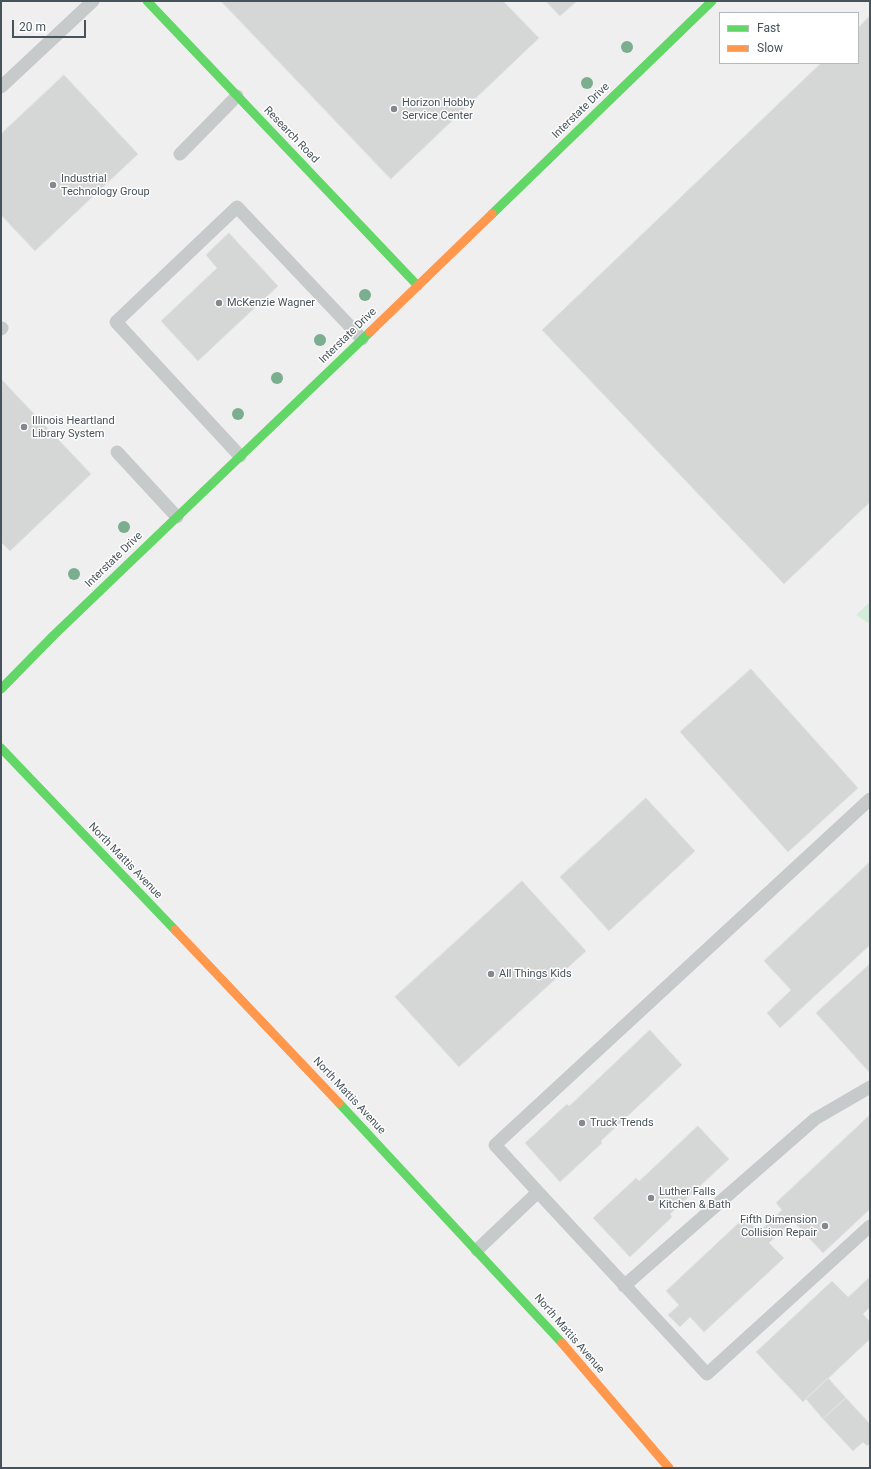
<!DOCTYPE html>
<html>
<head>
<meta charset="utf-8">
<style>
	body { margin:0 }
	#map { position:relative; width:871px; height:1469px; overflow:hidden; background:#efefef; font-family:Roboto,sans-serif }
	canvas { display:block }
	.frame { position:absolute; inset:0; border:2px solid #47535a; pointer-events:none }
	.legend { position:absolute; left:719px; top:12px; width:140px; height:52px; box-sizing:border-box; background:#fff; border:1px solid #b5babd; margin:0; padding:5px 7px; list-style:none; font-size:12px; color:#47535a }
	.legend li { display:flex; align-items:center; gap:8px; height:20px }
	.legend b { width:20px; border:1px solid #b5babd }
	.scale { position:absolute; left:12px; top:20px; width:74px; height:18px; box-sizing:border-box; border:2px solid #47535a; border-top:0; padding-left:5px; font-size:12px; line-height:14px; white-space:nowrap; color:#47535a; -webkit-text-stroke:3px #fff; paint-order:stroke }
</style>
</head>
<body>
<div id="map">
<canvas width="871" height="1469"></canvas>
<div class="frame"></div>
<ul class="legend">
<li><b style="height:5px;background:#63d668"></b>Fast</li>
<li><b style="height:5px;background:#ff974d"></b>Slow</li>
</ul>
<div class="scale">20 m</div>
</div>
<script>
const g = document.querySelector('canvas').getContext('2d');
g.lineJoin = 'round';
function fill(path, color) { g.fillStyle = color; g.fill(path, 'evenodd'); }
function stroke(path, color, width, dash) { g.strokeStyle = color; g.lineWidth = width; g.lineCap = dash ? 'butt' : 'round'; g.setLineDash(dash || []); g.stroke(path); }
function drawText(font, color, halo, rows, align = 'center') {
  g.font = font + ' Roboto,sans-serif'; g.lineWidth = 3; g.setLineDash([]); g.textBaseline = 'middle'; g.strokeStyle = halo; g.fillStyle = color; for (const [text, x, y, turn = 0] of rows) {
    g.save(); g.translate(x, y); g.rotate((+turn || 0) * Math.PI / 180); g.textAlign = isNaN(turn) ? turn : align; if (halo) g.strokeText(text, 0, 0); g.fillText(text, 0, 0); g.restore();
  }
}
fill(new Path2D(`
	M870,602V624L856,615Z`), '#d4eddb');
const building = new Path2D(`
	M221,1H503L539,38L391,179Z
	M546,1H577L560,16Z
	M870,16V502L784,584L542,330L821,63H858V28Z
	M64,75L138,154L35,251L1,215V134Z
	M229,233L278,286L198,361L161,321L217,268L206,255Z
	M1,379L91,474L10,551L1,542Z
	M751,669L858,788L788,852L680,732Z
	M646,798L695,851L609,931L560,877Z
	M870,862V945L780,1028L767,1013L791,990L764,961Z
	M522,881L586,951L459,1067L395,997Z
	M870,964V1071L869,1072L816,1013Z
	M650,1030L682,1065L601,1141L602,1143L560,1182L525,1143L567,1104L569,1106Z
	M870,1115V1209L823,1253L793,1221L769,1243L784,1258L704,1332L690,1317L680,1327L668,1315L679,1305L666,1291L745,1217L759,1232L782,1210L776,1203Z
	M698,1126L729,1159L670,1214L672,1217L630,1257L593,1218L636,1178L639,1181Z
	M870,1277V1307L863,1314L870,1322V1339L803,1402L756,1352L832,1281L848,1297Z
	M828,1378L846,1398L823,1419L806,1399Z
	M846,1398L870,1424V1443L867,1446L863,1442L853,1451L823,1419Z`);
fill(building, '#d5d7d7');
stroke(building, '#e0e1e2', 1);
stroke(new Path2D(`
	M1,87L93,1
	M180,154L237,96
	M1,329L2,328
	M117,452L177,517
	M240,456L116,322L237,207L362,339
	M538,1192L707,1374L870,1226
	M477,1250L538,1192L495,1145L870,799
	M624,1286L815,1119L870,1087`), '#c6cacb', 13);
stroke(new Path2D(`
	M147,1L418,286
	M492,214L712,1
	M1,689L54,635L370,332
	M1,748L175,930
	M339,1103L562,1343`), '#63d668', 9);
stroke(new Path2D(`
	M370,332L492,214
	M175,930L339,1103
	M562,1343L669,1468`), '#ff974d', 9);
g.fillStyle = '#7bad8f';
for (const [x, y] of [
	[627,47],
	[587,83],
	[365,295],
	[320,340],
	[277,378],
	[238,414],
	[124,527],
	[74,574]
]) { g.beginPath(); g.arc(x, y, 6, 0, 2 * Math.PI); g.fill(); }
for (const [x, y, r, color] of [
	[394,109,4,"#828a8e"],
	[53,185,4,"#828a8e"],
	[219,303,4,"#828a8e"],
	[24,427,4,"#828a8e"],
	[491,974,4,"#828a8e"],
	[582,1123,4,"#828a8e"],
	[651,1198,4,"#828a8e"],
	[825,1226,4,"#828a8e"]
]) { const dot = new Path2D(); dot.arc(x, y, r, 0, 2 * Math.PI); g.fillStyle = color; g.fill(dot); stroke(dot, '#fff', 1.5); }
drawText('11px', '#47535a', '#fff', [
	["Horizon Hobby",402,103],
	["Service Center",402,116],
	["Industrial",61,179],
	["Technology Group",61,192],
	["McKenzie Wagner",227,303],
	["Illinois Heartland",32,421],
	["Library System",32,434],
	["All Things Kids",499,974],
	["Truck Trends",590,1123],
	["Luther Falls",659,1192],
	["Kitchen & Bath",659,1205],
	["Fifth Dimension",817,1220,"right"],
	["Collision Repair",817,1233,"right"]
], 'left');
drawText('11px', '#47535a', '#fff', [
	["Interstate Drive",581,111,-44],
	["Research Road",291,135,46],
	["Interstate Drive",348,336,-44],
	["Interstate Drive",114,560,-44],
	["North Mattis Avenue",125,861,46],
	["North Mattis Avenue",349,1096,47],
	["North Mattis Avenue",569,1334,49]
]);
</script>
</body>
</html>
